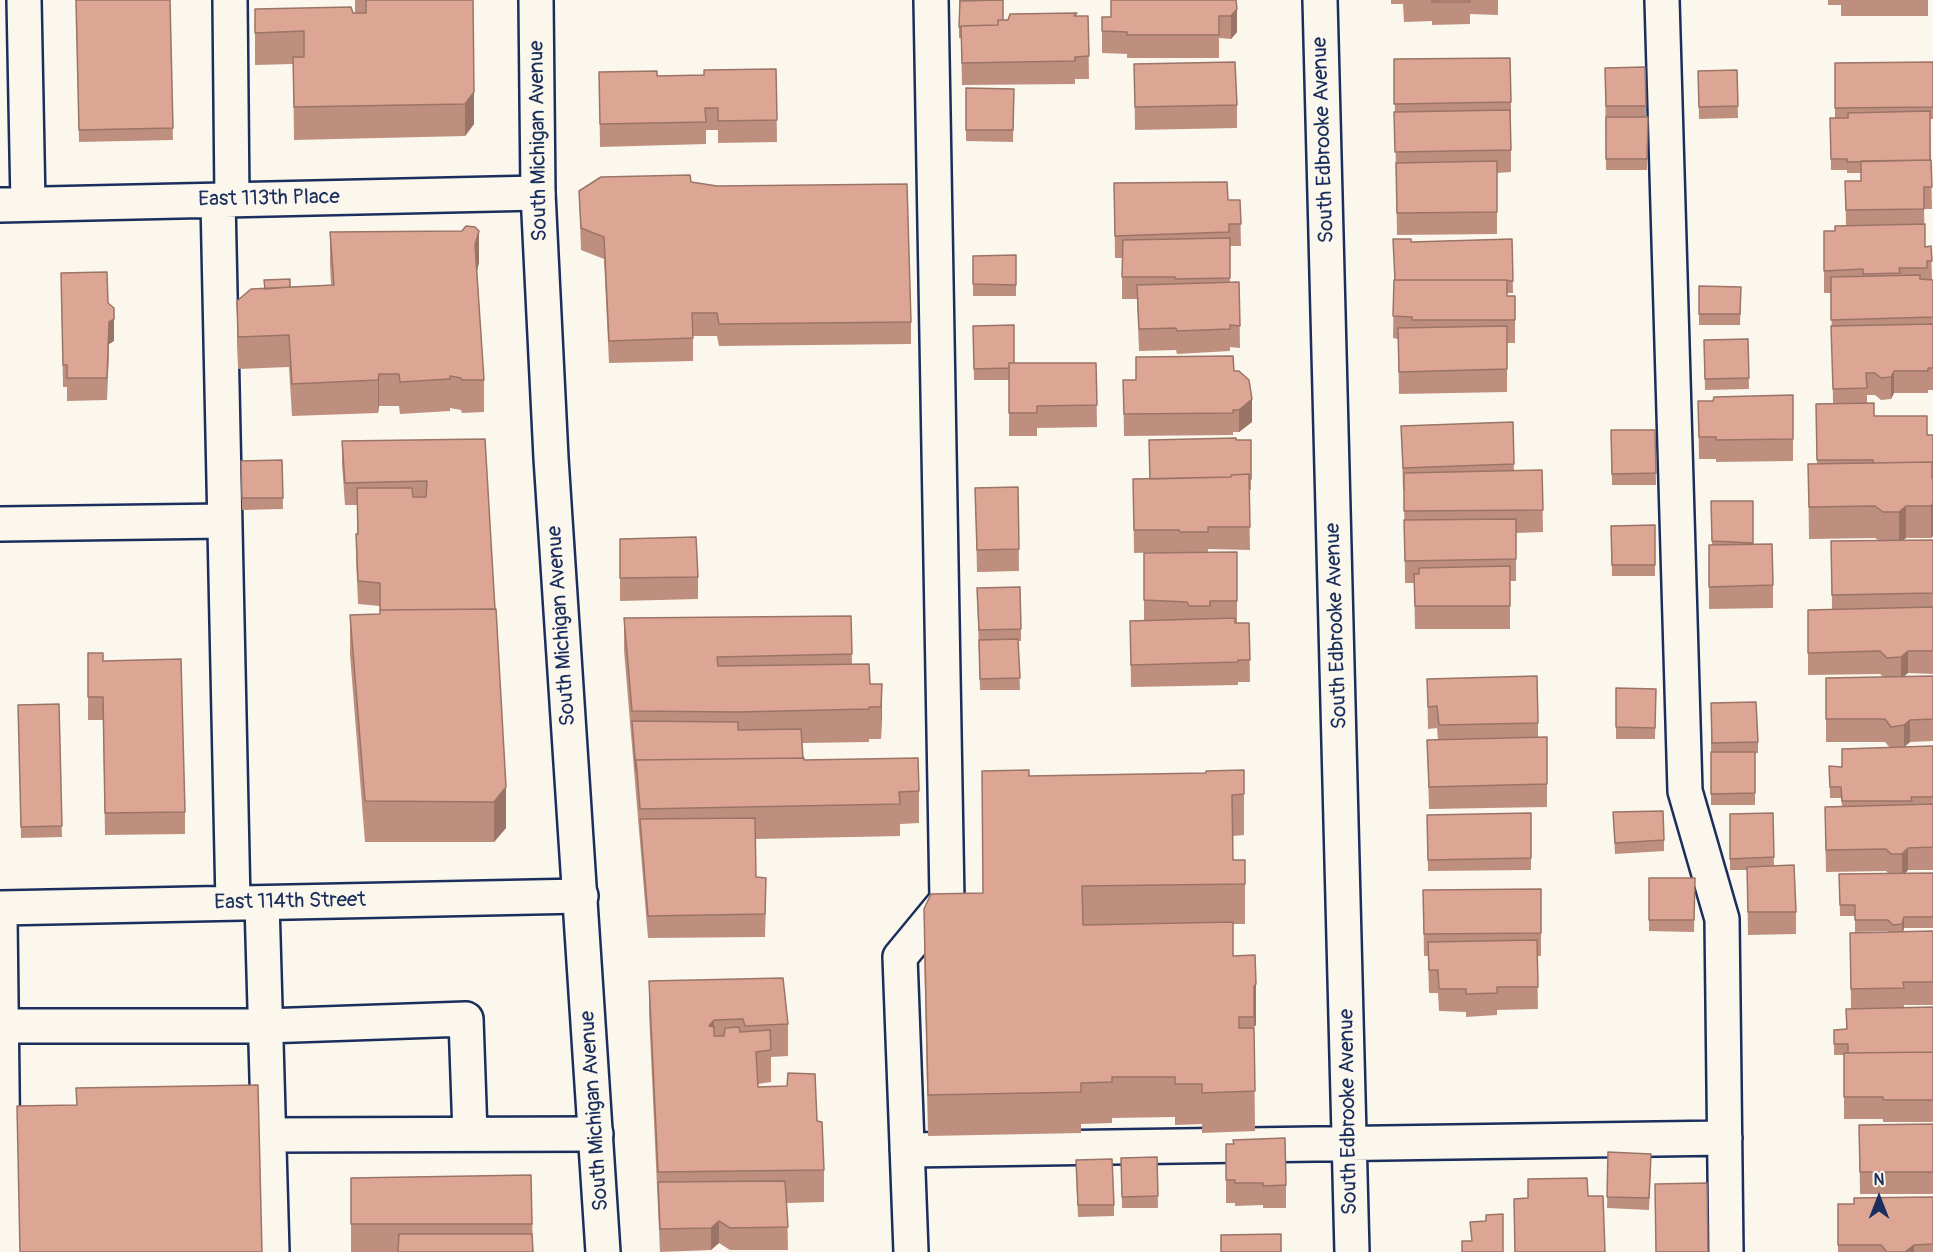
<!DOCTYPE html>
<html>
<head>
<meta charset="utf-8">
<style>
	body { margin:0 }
	#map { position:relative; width:1933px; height:1252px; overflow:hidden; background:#fbf7ec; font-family:Pangolin,sans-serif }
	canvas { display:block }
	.north { position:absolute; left:1849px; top:1168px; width:60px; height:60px; -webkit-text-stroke:4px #fbf7ec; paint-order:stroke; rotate:0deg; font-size:16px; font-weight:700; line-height:24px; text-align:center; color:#1b2f5e }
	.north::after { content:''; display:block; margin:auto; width:21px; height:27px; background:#1b2f5e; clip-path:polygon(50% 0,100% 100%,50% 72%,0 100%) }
</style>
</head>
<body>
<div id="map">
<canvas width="1933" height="1252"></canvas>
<div class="north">N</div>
</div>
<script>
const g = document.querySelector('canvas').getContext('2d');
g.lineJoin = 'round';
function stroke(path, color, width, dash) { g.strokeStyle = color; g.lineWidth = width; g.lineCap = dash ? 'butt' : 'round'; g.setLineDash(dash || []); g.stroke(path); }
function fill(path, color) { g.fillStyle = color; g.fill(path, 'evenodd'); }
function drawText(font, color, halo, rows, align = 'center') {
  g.font = font + ' Pangolin,sans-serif'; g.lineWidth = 4.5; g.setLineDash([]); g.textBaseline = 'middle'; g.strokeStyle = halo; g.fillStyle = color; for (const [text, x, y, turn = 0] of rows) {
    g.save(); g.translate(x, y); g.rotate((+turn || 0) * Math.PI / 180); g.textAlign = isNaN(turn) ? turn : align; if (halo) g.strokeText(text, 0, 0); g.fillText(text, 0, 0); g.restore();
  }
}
const minor = new Path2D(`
	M24,0L28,204
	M230,0L232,200
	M1320,0L1352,1252
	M1662,0L1685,791L1722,919L1726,1252
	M218,200L233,903
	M0,205L538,193
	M0,524L224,521
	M262,903L272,1252
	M0,908L581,896
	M0,917L4,1252
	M1,1026H265L466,1019L470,1134
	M269,1135L596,1134
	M907,1150L1725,1138
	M911,1252L900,957L947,900L931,0`);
const major = new Path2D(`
	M536,0L538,193L551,458L603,1252`);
stroke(minor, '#1b2f5e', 38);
stroke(major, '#1b2f5e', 38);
stroke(minor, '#fbf7ec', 33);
stroke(major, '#fbf7ec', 33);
fill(new Path2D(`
	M76,0H170L173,140L79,142Z
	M355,0H473L474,124L465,136L294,140L293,64L255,65V9L355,13Z
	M959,0H1003V20L1088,16L1089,79H1075V84L962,85L961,38H959Z
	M1236,0L1237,32L1231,39L1219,38V58H1127V54L1102,53V17H1111Z
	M1391,0H1498V15L1470,14V24L1432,25V21L1404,22L1403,4H1391Z
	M1828,0H1928V16H1841V5H1828Z
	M1394,59L1511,102V172L1497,173V234L1397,235Z
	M1933,62V119H1930L1932,209H1924L1925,247L1931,246L1932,280H1933V390H1928V393H1894L1891,399L1881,400L1875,395H1867V403L1874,416L1927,435H1933V536L1931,538H1906L1903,540H1933V674L1908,673L1904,676H1933V741L1910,742L1904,747L1933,746V870H1908L1905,873H1933V928H1904L1903,932L1933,931V1005H1904V1007H1933V1122H1883V1119H1844V1055H1834V1030L1846,1029L1851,1009L1850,933L1889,932L1888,931L1855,932V916H1840L1839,874L1888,873L1886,871L1826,872L1825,829V807L1842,806L1841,798H1830L1829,766L1842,767L1890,748L1885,742H1826V678L1883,677L1880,674L1808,675V610L1832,609L1831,541L1878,540L1875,538L1809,539L1808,464H1817L1816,404L1833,403L1831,293H1824V231H1835L1846,226L1845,181H1861V173H1847V170H1831L1830,118H1835V63Z
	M1134,64L1237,105V128L1135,130Z
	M1645,67L1646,117H1648L1647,170H1606L1605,68Z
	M776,69L777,142L718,143V130H706V144L600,147L599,72L657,76L704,75Z
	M1737,70L1738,118L1699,119L1698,71Z
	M966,88L1014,89L1013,142L966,141Z
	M691,182L911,322V344L719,346L717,336H693V361L609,363L604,259L581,250L579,191Z
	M1114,183L1228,200H1240L1241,246H1230V283L1239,282L1240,348L1230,347V351L1177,354L1176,350L1139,351L1137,299H1122V258H1115Z
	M330,232L479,263L477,271L484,380V412L462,413L461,410L450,408V411L400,414L399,406H379L378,413L292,416L289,367L238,369L237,301L290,287L331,285L330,264Z
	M1512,239L1513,293H1507V296H1515V343H1507V392L1399,394L1398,339L1393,338L1394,280L1411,242Z
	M1016,255V296H973V256Z
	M61,273L108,303L114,341L109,344L107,400L67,401V387H63Z
	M1699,286L1741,298L1740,325H1699Z
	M973,326L1014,363H1096L1097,427L1037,428V436H1009V380H974Z
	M1748,339L1749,389L1705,390L1704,340Z
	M1234,371L1252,422L1239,432H1233V435L1124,436L1123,380H1136Z
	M1793,395V461L1716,462V459H1699L1698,401H1713Z
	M1513,422L1514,471L1542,470L1543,532L1516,533V581H1510V629H1415L1414,583H1405L1404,490H1403L1401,426Z
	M1611,430H1655L1656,485H1612Z
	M485,439L506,828L494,842H365L350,655V615L380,614V606L358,604L356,557V534H357V505H345L342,464V441Z
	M1236,440H1251V490H1249L1250,550L1208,549V552H1237V623H1249L1250,682H1238V685L1131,687L1130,621H1144V553L1180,552L1134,553L1133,479H1150Z
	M282,460L283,509L242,510L241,461Z
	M1018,487L1019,571L977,572L975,488Z
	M1711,501H1753V544L1773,585V608L1709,609V545H1712Z
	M1655,525V576H1612L1611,526Z
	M620,539L698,577V599L620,601Z
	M977,588L1021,629V641H1018L1020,690H980Z
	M851,616L852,664L870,684H882L881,739H869V742L802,743L803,758L804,760L919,791V823L900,824V836L756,839V877L766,900L765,937L648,938L624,650V618Z
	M88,675L185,812V834L105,835L103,720H88Z
	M1427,679L1538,723V738L1547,784V807L1429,809L1427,740H1438L1437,728L1428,729Z
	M1616,688L1656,689L1655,739H1616Z
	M1711,703L1758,742V753H1755V805H1711Z
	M59,704L62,837L21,838L18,705Z
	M982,771L1029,776L1244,794V835L1233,836V860L1245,884V924H1233V956L1255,955L1256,1025L1254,1027L1255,1131L1202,1133V1124L1175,1125V1117L1112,1118V1123L1081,1124V1133L928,1136L924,949V909L983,893Z
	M1613,812L1664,840V851L1615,854Z
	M1531,813V870L1428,871L1427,815Z
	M1773,813L1774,866L1796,912V934L1748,935L1747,870H1730V814Z
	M1649,878H1695L1694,932L1649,931Z
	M1541,889V956H1537L1538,1009L1497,1010V1015L1466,1017V1012L1439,1011L1438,993H1429L1428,956H1424L1423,890Z
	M649,981L788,1024V1056L771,1057V1082L758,1084V1087L817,1121L824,1170V1202L787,1203L788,1250H730L719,1243L711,1250L660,1252L649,1013Z
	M1933,1124V1194H1860L1859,1125Z
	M1233,1140L1286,1185V1208H1263V1205L1235,1206V1203H1226V1144H1233Z
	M1608,1152L1651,1165L1649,1210L1607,1208Z
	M1157,1157L1158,1208H1122L1121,1158Z
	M1076,1171L1114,1205V1216L1078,1217Z
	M531,1175L533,1252H351V1178Z
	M1933,1197V1252H1838V1204H1854Z`), '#be8f7f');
fill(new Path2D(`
	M1237,9V32L1231,39V16Z
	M474,92V124L465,136V104Z
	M479,231V263L475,277V245Z
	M114,319V341L109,344L107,400L109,322Z
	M1894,371V393L1891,399V377Z
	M379,374V406L378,413V380Z
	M1252,399V422L1239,432V410Z
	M1933,503V536L1931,538V506Z
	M1906,506V538L1899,544V512Z
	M1908,651V673L1901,679V657Z
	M882,684V716L881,739V707Z
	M1910,720V742L1904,747V725Z
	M506,787V828L494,842V802Z
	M1908,848V870L1902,877V854Z
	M1904,917V928L1902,935V924Z
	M1256,984V1025L1254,1027V986Z
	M714,1020V1052L709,1026Z
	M719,1221V1243L711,1250V1228Z
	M1914,1245V1252H1905Z`), '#9b7468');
const building = new Path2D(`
	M76,0H170L173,128L79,130Z
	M366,0H473L474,92L465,104L294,107L293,57H304V31L255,33V9L351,7L353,13H366Z
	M1003,0V20H998V25L961,26V27H959L960,1Z
	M1111,0H1236L1237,9L1231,16H1219V35H1127V32L1102,31V17H1111Z
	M1432,0H1470V2H1432Z
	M1077,13L1074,16H1088L1089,56L1075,57V61L962,63L961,26L998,25V20H1008L1010,14Z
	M1510,58L1511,102L1394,104V59Z
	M1235,62L1237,105L1135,107L1134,64Z
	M1933,62V107L1835,108V63Z
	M1645,67L1646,106H1606L1605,68Z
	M776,69L777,120L718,121V108H705L706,122L600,124L599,72L657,71V76L704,75V70Z
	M1737,70L1738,106L1699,107L1698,71Z
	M966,88L1014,89L1013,130H966Z
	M1510,110L1511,150L1395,152L1394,112Z
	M1930,111V160L1847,162V159H1831L1830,118H1848V113Z
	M1606,117H1648L1647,159H1606Z
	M1931,160L1932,187H1924V209L1846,210L1845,181H1861V161Z
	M1497,161V212L1397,213L1396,163Z
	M690,175L691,182L717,186L907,184L911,322L719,324L717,313H692L693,338L609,341L604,237L581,228L579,191L601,177Z
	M1227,182L1228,200H1240L1241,224H1229V232L1115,236L1114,183Z
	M1925,224V247L1931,246L1932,261H1927V268H1899L1900,273L1863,274V269L1824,271V231H1835V226Z
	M466,226L475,227L479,231L475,245L484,380H462L461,378L450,376V379L400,382L399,374H379L378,380L292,384L289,335L238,337L237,301L251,289L334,285L330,232L462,231Z
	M1230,238V278L1175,279V277H1122L1123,240Z
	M1393,239H1411V242L1512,239L1513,281H1507V280H1395Z
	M1016,255V285L973,284V256Z
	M107,272L108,303L114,308V319L109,322L107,378H67V365H63L61,273Z
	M1920,275V279L1933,280V317L1831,320V277Z
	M290,279V287L265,289L264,280Z
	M1394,280H1507V296H1515V320H1412V317L1393,316Z
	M1239,282L1240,326L1230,325V329L1177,331L1176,328L1139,329L1137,285Z
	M1699,286L1741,287L1740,314H1699Z
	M1933,324V368H1928V371H1894L1891,377L1881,378L1875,373H1866L1867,388L1833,389L1831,326Z
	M1014,325V363H1009V368L974,369L973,326Z
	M1507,326V369L1399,372L1398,328Z
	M1748,339L1749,378L1705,379L1704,340Z
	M1233,356L1234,371H1239L1249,380L1252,399L1239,410H1233V413L1124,414L1123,380H1136V357Z
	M1009,363H1096L1097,405L1037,406V413H1009Z
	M1793,395V439L1716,440V437H1699L1698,401H1713L1714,397Z
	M1874,403V416H1927V435H1933V464H1932V462L1873,463V460H1817L1816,404Z
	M1513,422L1514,464L1403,468L1401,426Z
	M1611,430H1655L1656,473L1612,474Z
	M1236,438V440H1251V479H1249V474L1231,475V477L1150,479L1149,440Z
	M485,439L495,609L380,610V583L358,581L356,534H358L357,488H412L413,497H426L427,481L345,483L342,441Z
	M282,460L283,498H242L241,461Z
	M1932,462V478L1933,479V503L1931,506H1906L1899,512H1883L1875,506L1809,507L1808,464Z
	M1542,470L1543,510L1404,511V473Z
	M1249,474L1250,527H1208V532H1180L1179,530H1134L1133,479L1231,477V475Z
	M1018,487L1019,549L977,550L975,488Z
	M1711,501H1753V543L1712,541Z
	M1516,519V559L1405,561L1404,520Z
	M1655,525V565H1612L1611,526Z
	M696,537L698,577L620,578V539Z
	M1933,540V593L1832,595L1831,541Z
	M1772,544L1773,585L1709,587V545Z
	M1237,552V601H1210V606H1189L1187,602L1144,600V553Z
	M1510,566V606H1415L1414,574H1419V568Z
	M1020,587L1021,629L979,630L977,588Z
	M1933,607V651H1908L1901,657L1887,658L1880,651L1808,653V610Z
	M496,609L506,787L494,802L365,801L350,615L380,614V610Z
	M851,616L852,654L717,657L718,666L869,664L870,684H882L881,707H869V709L738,712L632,711L624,618Z
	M1235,618V623H1249L1250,660H1238V662L1131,665L1130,621Z
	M1018,639L1020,678L980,679L979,640Z
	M88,653H103V661L181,659L185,812L105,813L103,697H88Z
	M1537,676L1538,723L1439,725L1437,706L1428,707L1427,679Z
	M1933,676V719L1910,720L1904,725L1891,727L1885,719H1826V678Z
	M1616,688L1656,689L1655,728L1616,727Z
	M1756,702L1758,742L1712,743L1711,703Z
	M59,704L62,826L21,827L18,705Z
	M632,721L738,722V730L801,729L803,758L636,760V770Z
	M1547,737V784L1429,787L1427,740Z
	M1933,746V797H1911L1912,801H1842L1841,787H1830L1829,766L1842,767V749Z
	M1711,752H1755V793L1711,794Z
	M804,758V760L918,758L919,791L899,792L900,804L640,809L636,760Z
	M1029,770V776L1206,773V771L1244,770V794L1232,795L1233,860H1245V884L1082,886L1083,925L1233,922V956L1255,955L1256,984L1254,986V1017H1239V1028H1254L1255,1091L1202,1093V1084H1175V1077H1112V1082L1081,1083V1092L928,1095L924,909L931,894L983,893L982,771Z
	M1933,804V847L1908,848L1902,854H1891L1886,849L1826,850L1825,807Z
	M1663,811L1664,840L1615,843L1613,812Z
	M1531,813V858L1428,860L1427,815Z
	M1773,813L1774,857L1730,859V814Z
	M755,818L756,877L766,878L765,914L648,916L640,819Z
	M1794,865L1796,912H1748L1747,867Z
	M1933,873V917H1904L1902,924L1893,925L1888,920H1855V905H1840L1839,874Z
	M1649,878H1695L1694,920H1649Z
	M1541,889V933L1424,934L1423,890Z
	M1933,931V982H1903L1904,988L1851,989L1850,933Z
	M1537,940L1538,987H1497V993L1466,994V989H1439L1438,970H1429L1428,942Z
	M783,978L788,1024L745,1026L743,1019L714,1020L709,1026L714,1027V1036H724L725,1028L739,1027L740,1032L770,1030L771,1050L756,1052L758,1087L787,1086L788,1073L815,1074L817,1121L822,1122L824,1170L658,1172L649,981Z
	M1933,1007V1052L1848,1053V1044H1834V1030L1847,1029L1846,1009Z
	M1933,1052V1100H1883V1097H1844V1053Z
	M258,1085L262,1252H20L17,1106L77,1105L76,1088Z
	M1933,1124V1172H1860L1859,1125Z
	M1285,1138L1286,1185L1263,1186V1183H1235V1180H1226V1144H1234L1233,1140Z
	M1608,1152L1651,1154L1649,1198L1607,1197Z
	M1157,1157L1158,1196L1122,1197L1121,1158Z
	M1112,1159L1114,1205H1078L1076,1160Z
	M531,1175L532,1224H351V1178Z
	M1587,1178L1588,1196H1603L1605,1252H1515L1514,1199L1528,1198V1179Z
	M785,1181L788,1227L730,1228L719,1221L711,1228L660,1229L658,1182Z
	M1707,1183L1708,1252H1656L1655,1184Z
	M1933,1197V1244L1914,1245L1905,1252H1887L1881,1245H1838V1204H1854V1198Z
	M1503,1214V1252H1462V1241H1472L1470,1222L1486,1221V1215Z
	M399,1234H532L533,1252H398Z
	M1281,1234V1252H1221V1235Z`);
fill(building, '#dda694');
stroke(building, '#9b7468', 1.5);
drawText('21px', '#1b2f5e', '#fbf7ec', [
	["South Edbrooke Avenue",1324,140,-92],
	["South Michigan Avenue",539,141,-91],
	["East 113th Place",269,199,-1],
	["South Michigan Avenue",562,626,-94],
	["South Edbrooke Avenue",1337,626,-92],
	["East 114th Street",290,902,-1],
	["South Michigan Avenue",595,1111,-94],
	["South Edbrooke Avenue",1349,1112,-91]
]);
</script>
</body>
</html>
